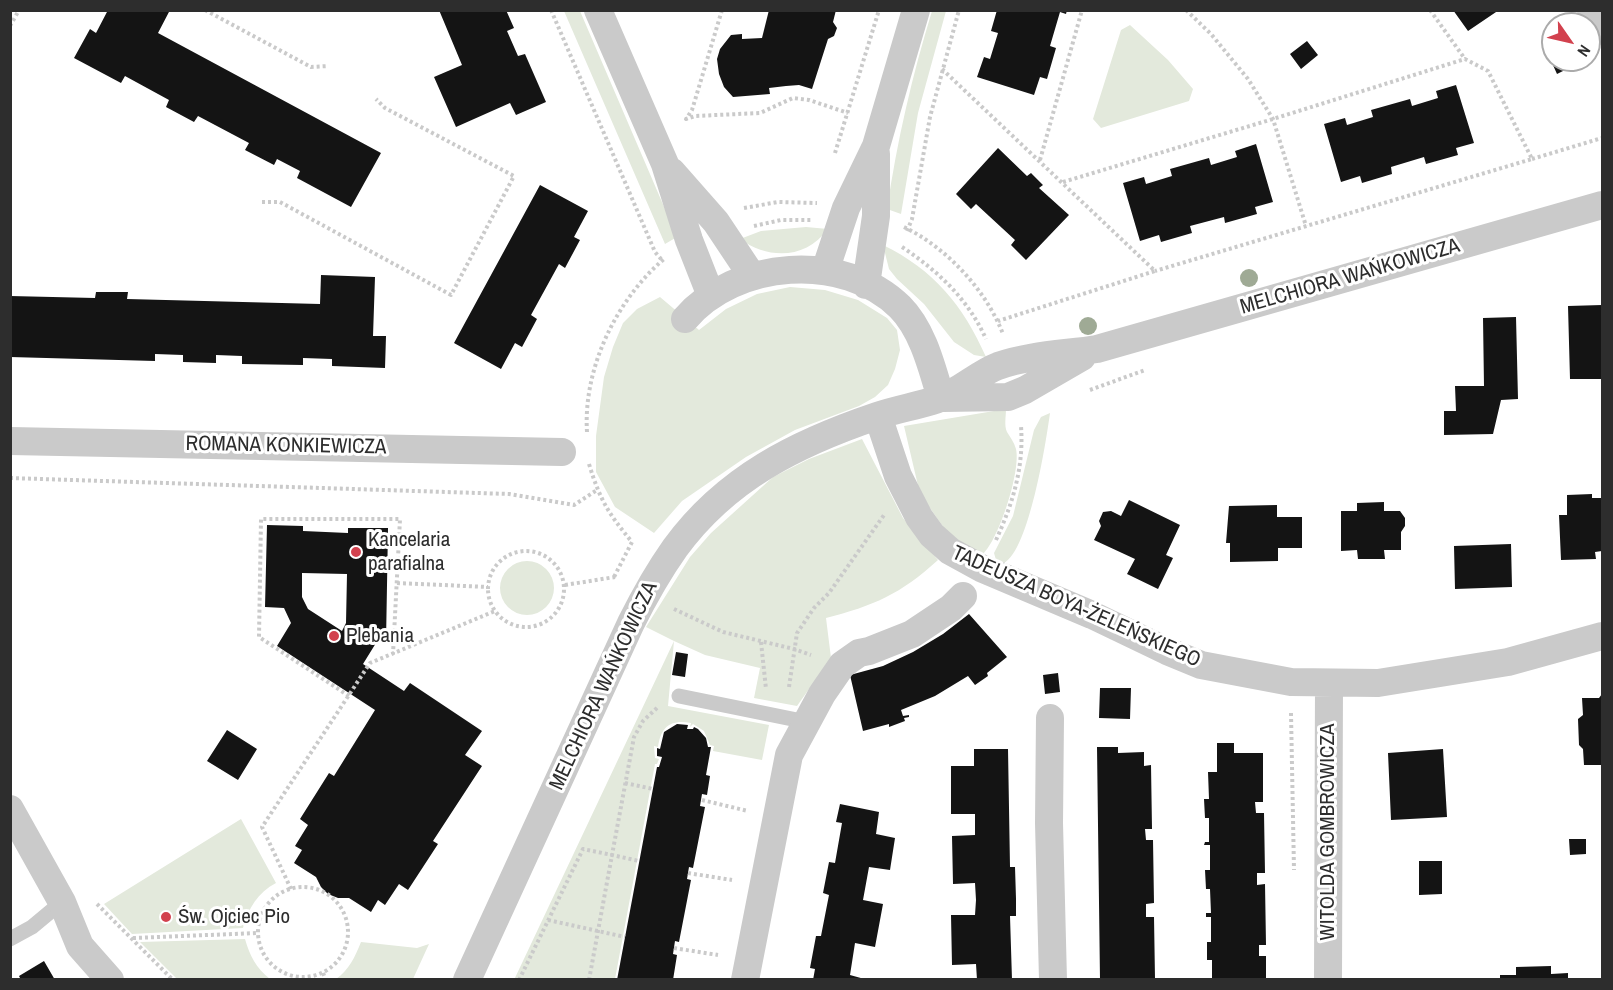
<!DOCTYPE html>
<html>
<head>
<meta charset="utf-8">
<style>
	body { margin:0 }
	#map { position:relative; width:1613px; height:990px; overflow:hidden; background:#fff; font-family:"Archivo Narrow",sans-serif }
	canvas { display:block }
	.frame { position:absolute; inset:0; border:12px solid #2d2d2d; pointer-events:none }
	.north { position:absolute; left:1541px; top:12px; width:60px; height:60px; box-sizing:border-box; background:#fff; border:2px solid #ababab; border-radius:50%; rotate:124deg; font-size:16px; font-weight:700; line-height:24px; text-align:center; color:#2d2d2d }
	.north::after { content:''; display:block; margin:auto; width:21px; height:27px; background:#d2414e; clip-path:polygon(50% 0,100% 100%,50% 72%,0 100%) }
</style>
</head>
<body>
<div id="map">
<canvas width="1613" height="990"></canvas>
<div class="frame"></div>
<div class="north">N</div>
</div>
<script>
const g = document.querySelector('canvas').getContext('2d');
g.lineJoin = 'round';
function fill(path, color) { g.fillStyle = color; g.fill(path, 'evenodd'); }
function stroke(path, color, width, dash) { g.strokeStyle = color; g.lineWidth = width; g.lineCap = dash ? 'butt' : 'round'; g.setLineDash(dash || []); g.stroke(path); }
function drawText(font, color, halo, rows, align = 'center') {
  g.font = font + ' "Archivo Narrow",sans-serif'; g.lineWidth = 6; g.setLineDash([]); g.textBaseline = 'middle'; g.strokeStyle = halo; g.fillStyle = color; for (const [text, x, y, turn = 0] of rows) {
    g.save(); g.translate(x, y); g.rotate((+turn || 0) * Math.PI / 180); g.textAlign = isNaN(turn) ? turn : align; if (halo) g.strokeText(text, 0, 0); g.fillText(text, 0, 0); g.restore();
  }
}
fill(new Path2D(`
	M564,11H580L677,237L665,244Z
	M932,11H946L918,113L901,214L887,209C897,141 912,76 932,11Z
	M1130,25L1168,60L1193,89L1189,101L1101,128L1093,119L1121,30Z
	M806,227L828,229C806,259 769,260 740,239L761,231Z
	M883,245C934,270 963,305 986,357L974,355L954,342L924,304L897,279L889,269Z
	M790,287L825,290L858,300L887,318L897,330L900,350L895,369L888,385L875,397L859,406L795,430L746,457L682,501L654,533L615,507L596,472V436L604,377L613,347L623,323L637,309L660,297L699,330L726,309L757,294Z
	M1006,409C1006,416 1004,426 1007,432C1010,437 1014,442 1016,449C1021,471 999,539 983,554L949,535L920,494L904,426Z
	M1050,413C1046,443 1029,550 1004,563L996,560L994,553L1013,516L1034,430L1041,417Z
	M862,439L903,518L938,560C901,594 873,606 826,618L831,658L797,706L754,698L760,668L705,655L674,641L668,706L769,725L762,760L713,751L714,746L710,745L704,731L693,724L690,727L691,723C670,719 661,727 658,747L654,746L655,758L659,759L657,764H655L615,979L514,980L674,641L646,627L690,557L711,533L773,477L809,459Z
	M500 588a27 27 0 1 1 54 0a27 27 0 1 1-54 0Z
	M241,819L276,883C258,892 248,909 243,928L132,934L104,904Z
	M245,939C250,956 256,968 270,979H177L140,942Z
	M361,942L417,948L429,944L413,979H336C349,970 355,957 361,942Z`), '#e3e9dc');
fill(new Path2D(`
	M108,10H170L158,33L381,153L351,207L297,178L300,171L277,159L274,165L245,150L249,143L198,116L194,122L166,107L169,100L125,76L121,83L74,58L90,29L96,33Z
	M439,10H506L514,28L507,31L518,56L525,54L546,102L516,115L510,103L456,127L434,77L462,65Z
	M769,10H836L833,22L837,28L834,36L828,39L812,89L799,85L786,86L769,88L770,94L733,97L724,87L719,74L717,59L720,49L731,35L742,34V39L762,38Z
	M997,10H1067L1066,14L1060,12L1050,46L1056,48L1047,79L1040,77L1034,95L977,77L984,57L990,59L998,33L991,31Z
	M1453,10H1499L1468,31Z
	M1307,41L1318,55L1301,69L1290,54Z
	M1553,51V60H1575L1577,64L1557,74L1548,54Z
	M1456,85L1474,143L1456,148L1458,155L1426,164L1424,157L1391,167L1392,174L1362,183L1360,176L1341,182L1324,124L1345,118L1347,125L1373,117L1371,110L1410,99L1412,106L1438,98L1436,91Z
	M1256,144L1273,202L1255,207L1257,214L1225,223L1224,217L1190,226L1192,233L1161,242L1159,235L1140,241L1123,183L1144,177L1146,184L1172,176L1170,169L1209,158L1211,165L1237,157L1235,151Z
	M998,148L1027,176L1031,173L1043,185L1039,188L1069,215L1026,260L1011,245L1015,240L976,204L971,209L956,194Z
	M540,185L588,211L574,237L580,240L565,268L559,264L531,315L537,319L522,347L515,343L501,369L454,343Z
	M321,275L375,277L373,336H386L385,368L332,366V359L303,358V365L242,364V356L216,355V363L183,362V355L155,354V361L10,357V296L95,298L96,292H128L127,299L320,304Z
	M1602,305V379H1570L1568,306Z
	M1516,317L1518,399L1501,400L1493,434L1444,435V411H1456L1455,386H1484L1483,318Z
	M1592,494V498H1602V551L1595,552L1596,559L1561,560L1559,515H1567V495Z
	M1129,500L1180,525L1166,555L1173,558L1158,589L1127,574L1135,559L1094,540L1101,526L1099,521L1103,512L1111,511L1121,516Z
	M1384,502V511H1400L1405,518V526L1401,532V550H1384L1385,559H1358L1357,550L1341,551V511H1357V503Z
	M1277,505V517H1302V548H1278V561L1230,562V543H1226L1229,506Z
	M267,525L303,526V531L348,533V528H388L386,642L376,643L363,664L404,691L410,683L482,731L465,755L482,766L433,841L438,844L408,890L399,884L385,905L378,900L371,912L349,898H338L328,894L321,887L316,877L294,863L302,850L295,846L308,825L300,819L329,773L334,776L375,710L277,646L291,623L284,608L265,607ZM302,573L347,574L346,623L342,631L308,609L302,597Z
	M1511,544L1512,587L1455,589L1454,546Z
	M969,614L1007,657L987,673L988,676L975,685L968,676L935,696L901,710L903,716L909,715V717L904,718L905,721L889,727V724L863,731L850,675L883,666L913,652L943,634Z
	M676,652L688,654L685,677L672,675Z
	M1058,673L1060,692L1045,694L1043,675Z
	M1100,688H1131L1130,719L1099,718Z
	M1602,694V765H1584L1583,749L1579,745L1578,719L1583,715L1582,698H1599Z
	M677,724L688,725L687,729H693L694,727L698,729L706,738L708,747H711L706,775L710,776L707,795L702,794L700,806L705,807L693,868L689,867L687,879L691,880L679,942L675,941L673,954L677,955L673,980H617L657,767H659L662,757L657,756V748L660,749L664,732Z
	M227,730L257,749L238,780L207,761Z
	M1217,743H1234V753H1263V802H1255L1256,813H1264L1265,873H1257V885L1265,884L1266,945H1259V956H1266V980H1212V960H1207V942H1211V917H1206V913H1211L1210,889H1206L1205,870H1210V845H1204L1205,842H1209V818H1205L1204,799H1209L1208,772H1217Z
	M1097,747H1118V753L1144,752V766L1151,765L1152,829H1145L1146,840H1153L1154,903L1146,904V917H1154L1155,979L1100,980Z
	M974,749H1008L1010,867H1015L1016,899V916H1010L1012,980H977L976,964L952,965L951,915H975L976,900L975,883L953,884L952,836L975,835V814H951V766H974Z
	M1443,749L1447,817L1391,820L1388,753Z
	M840,804L879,812L876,834L895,838L890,870L869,867L863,900L883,904L875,947L855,943L850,975L868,980H813L815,969L810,968L816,936H821L829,895L823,893L829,862L835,863L842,823L836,822Z
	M1569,839H1586V854L1570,855Z
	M1419,861H1442V894L1419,895Z
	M44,961L55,980H21L19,976Z
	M1551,966V974L1568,973V980H1500V975H1516V967Z`), '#141414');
stroke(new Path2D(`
	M205,10L311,67L328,66
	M551,10L655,252L661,259
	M722,10L692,110L686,119L695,116L760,113L793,98L809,100L848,113
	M1186,10L1211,34L1248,79L1273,119L1306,226
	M1430,10L1465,59
	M10,26L19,10
	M942,69L1155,271L998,321
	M835,153L879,10
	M1532,159L1602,138
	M1040,160L1082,10
	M1063,182L1273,119L1465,59L1488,71L1532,159L1155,271
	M262,202H280L451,295L514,176L385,108L376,99
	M744,208L778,202L817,203
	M754,226L781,220H811
	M904,227C947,248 986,290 1003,334
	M907,231L912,219L930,117L959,10
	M902,247C938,271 968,299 986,339
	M1090,390L1145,370
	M587,432C583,369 616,300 664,259
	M589,464C600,500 608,513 632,542L614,577
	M10,478L509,494L574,505L597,490
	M996,540C1013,503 1024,467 1021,426
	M488 589a38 38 0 1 1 76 0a38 38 0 1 1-76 0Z
	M397,583L488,587
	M565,585L615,577
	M674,609L723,632L794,649L811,655
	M761,642L766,689
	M789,687L797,633L814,608L829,593L884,515
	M349,696L259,637L261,519H400L393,654
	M1291,713L1294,870
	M625,783L653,789
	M702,800L748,811
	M688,873L732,880
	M258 932a45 45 0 1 1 90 0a45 45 0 1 1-90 0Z
	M291,889L262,827L370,663L495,611
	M97,904L173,980
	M548,920L625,937
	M133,938L258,933
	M674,948L718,955
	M323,973L326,980
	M519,980L583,849L612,855L634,737L643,721L659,706
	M589,980L612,855L639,861`), '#cacaca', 4, [3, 3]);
stroke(new Path2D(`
	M679,696L807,722
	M10,939L32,927L62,902`), '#cacaca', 15);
stroke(new Path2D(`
	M598,10L665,164L689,240L711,296
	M1591,10L1602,31
	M672,172L716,222L752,276
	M825,271L846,208L876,146L916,10
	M866,285L876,216V154
	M685,319C735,260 843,251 900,307C923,330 932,368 941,398
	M943,398L1008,397L1025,390L1082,357
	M878,416L898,476L919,517L932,535L950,551L981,568L1092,615L1167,651L1201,665L1291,682L1378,683L1508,662L1602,636
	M10,441L562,452
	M1050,718L1049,823L1053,980
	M10,809L62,902L80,946L110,980
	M467,980L631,623C644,597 658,572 675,548C726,478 797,443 877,416C897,409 918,406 938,399C960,392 977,374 998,366C1029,355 1065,354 1097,349L1602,205
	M745,980L789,755L822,694L842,665L859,653L869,651L912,634L951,608L963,596
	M1328,980L1329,684`), '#cacaca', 28);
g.fillStyle = '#9faa95';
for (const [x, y] of [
	[1249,278],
	[1088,326]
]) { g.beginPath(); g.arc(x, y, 9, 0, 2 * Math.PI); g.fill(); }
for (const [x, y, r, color] of [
	[356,552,6,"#d2414e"],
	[334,636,6,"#d2414e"],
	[166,917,6,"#d2414e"]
]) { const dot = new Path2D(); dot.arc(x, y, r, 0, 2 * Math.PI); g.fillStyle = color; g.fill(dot); stroke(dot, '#fff', 2); }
drawText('21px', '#2d2d2d', '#fff', [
	["MELCHIORA WAŃKOWICZA",1350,277,-16],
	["ROMANA KONKIEWICZA",286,446,1],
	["TADEUSZA BOYA-ŻELEŃSKIEGO",1076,607,24],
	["MELCHIORA WAŃKOWICZA",604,686,-65],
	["WITOLDA GOMBROWICZA",1328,832,-90]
]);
drawText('21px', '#2d2d2d', '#fff', [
	["Kancelaria",368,540],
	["parafialna",368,564],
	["Plebania",346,636],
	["Św. Ojciec Pio",178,917]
], 'left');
</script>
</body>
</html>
